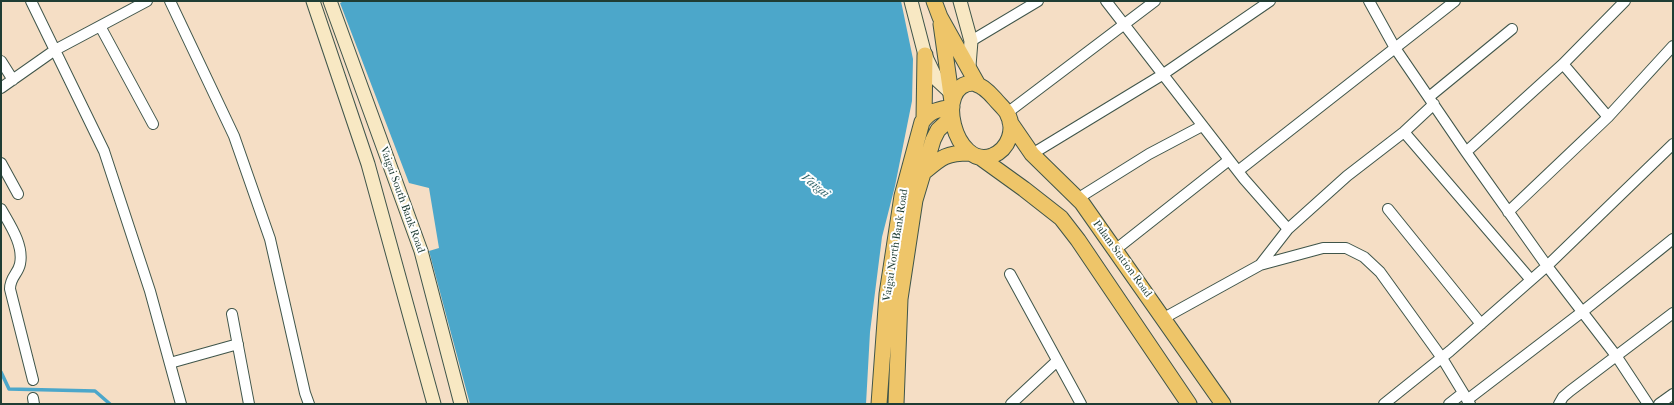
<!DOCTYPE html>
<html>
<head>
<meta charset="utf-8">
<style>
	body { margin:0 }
	#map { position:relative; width:1674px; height:405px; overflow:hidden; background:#f5dec5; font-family:"IM FELL French Canon",serif }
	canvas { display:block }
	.frame { position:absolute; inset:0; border:2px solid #1f3d34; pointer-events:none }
</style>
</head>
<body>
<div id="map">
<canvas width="1674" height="405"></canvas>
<div class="frame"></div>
</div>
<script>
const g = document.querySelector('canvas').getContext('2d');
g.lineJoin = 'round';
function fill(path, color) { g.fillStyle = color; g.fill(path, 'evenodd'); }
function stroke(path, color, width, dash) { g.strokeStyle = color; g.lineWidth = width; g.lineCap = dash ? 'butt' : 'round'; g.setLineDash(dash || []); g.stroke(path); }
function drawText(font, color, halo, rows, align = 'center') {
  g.font = font + ' "IM FELL French Canon",serif'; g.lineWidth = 4; g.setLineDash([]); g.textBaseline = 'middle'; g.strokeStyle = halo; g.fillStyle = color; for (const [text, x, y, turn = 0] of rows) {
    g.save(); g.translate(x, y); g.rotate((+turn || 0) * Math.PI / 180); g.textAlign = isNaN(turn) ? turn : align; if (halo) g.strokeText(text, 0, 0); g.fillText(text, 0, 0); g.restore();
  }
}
fill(new Path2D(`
	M344,1H901L913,59L912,101L895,186L882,237L870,332L866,404H470L429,251L439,248L429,188L409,183L340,3Z`), '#4ca7ca');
stroke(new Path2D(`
	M1,372L9,389L95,391L110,404`), '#4ca7ca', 3.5);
const street = new Path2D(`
	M31,1L104,151L150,291L181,404
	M170,1L234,136L270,239L305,393L309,404
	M1106,1L1244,179L1288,229
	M1369,1L1395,48L1466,152L1547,266L1617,357L1648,404
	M100,26L153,124
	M971,41L1038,1
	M1,61L13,80
	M1563,64L1608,117
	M1,88L55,50L147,1
	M1429,97L1512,29
	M1007,113L1155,1
	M1404,132L1531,280
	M1466,152L1563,64L1625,1
	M1032,154L1162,75L1270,1
	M1,163L18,194
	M1238,171L1455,1
	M1077,199L1149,154L1202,126
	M1,209C10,225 24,245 20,264C18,274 10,277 10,289L33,380
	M1388,209L1481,324
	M1508,212L1608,117L1673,46
	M1115,250L1229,160
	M1260,265L1288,229L1347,176L1404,132L1434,104
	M1010,274L1081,404
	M232,314L249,404
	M1164,318L1260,265L1323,248H1346L1364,257L1380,272L1442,358L1470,404
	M170,363L238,344
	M33,398L34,404
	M1467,400L1582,312L1673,239
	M1011,404L1057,361
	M1384,404L1450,351L1547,266L1673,144
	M1449,404L1463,393
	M1559,404L1563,397L1570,391L1673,313
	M1659,404L1673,394`);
const secondary = new Path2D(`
	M313,1L368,164L434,404
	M330,1L421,251L461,404
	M911,1L925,55L937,80L951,93
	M960,1L971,41L969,66`);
const primary = new Path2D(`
	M934,1L940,17L978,85
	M941,24L952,102
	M973,83C982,85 989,92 995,99C999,104 1004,108 1007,113C1016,129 1009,149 992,156C955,170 933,84 973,83Z
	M924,119L925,55
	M1010,122L1032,154L1082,203L1223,404
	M981,158L1024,189L1061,218L1078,240L1189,404
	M923,173C941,158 945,153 969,153
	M879,404L887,294L902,196L922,122C931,110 937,110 952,107
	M896,404L900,299L915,200L933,140L938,130L952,117`);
stroke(street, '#3f554a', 12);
stroke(secondary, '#3f554a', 15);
stroke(primary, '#3f554a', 17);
stroke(street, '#fff', 10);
stroke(secondary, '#f8e8c3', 13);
stroke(primary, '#eec569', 15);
drawText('11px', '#1f3d34', '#fff', [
	["Vaigai South Bank Road",402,200,70],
	["Vaigai North Bank Road",896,245,-81],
	["Palam Station Road",1122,259,54]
]);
drawText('italic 12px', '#2f6268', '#fff', [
	["Vaigai",815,186,38]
]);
</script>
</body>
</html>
